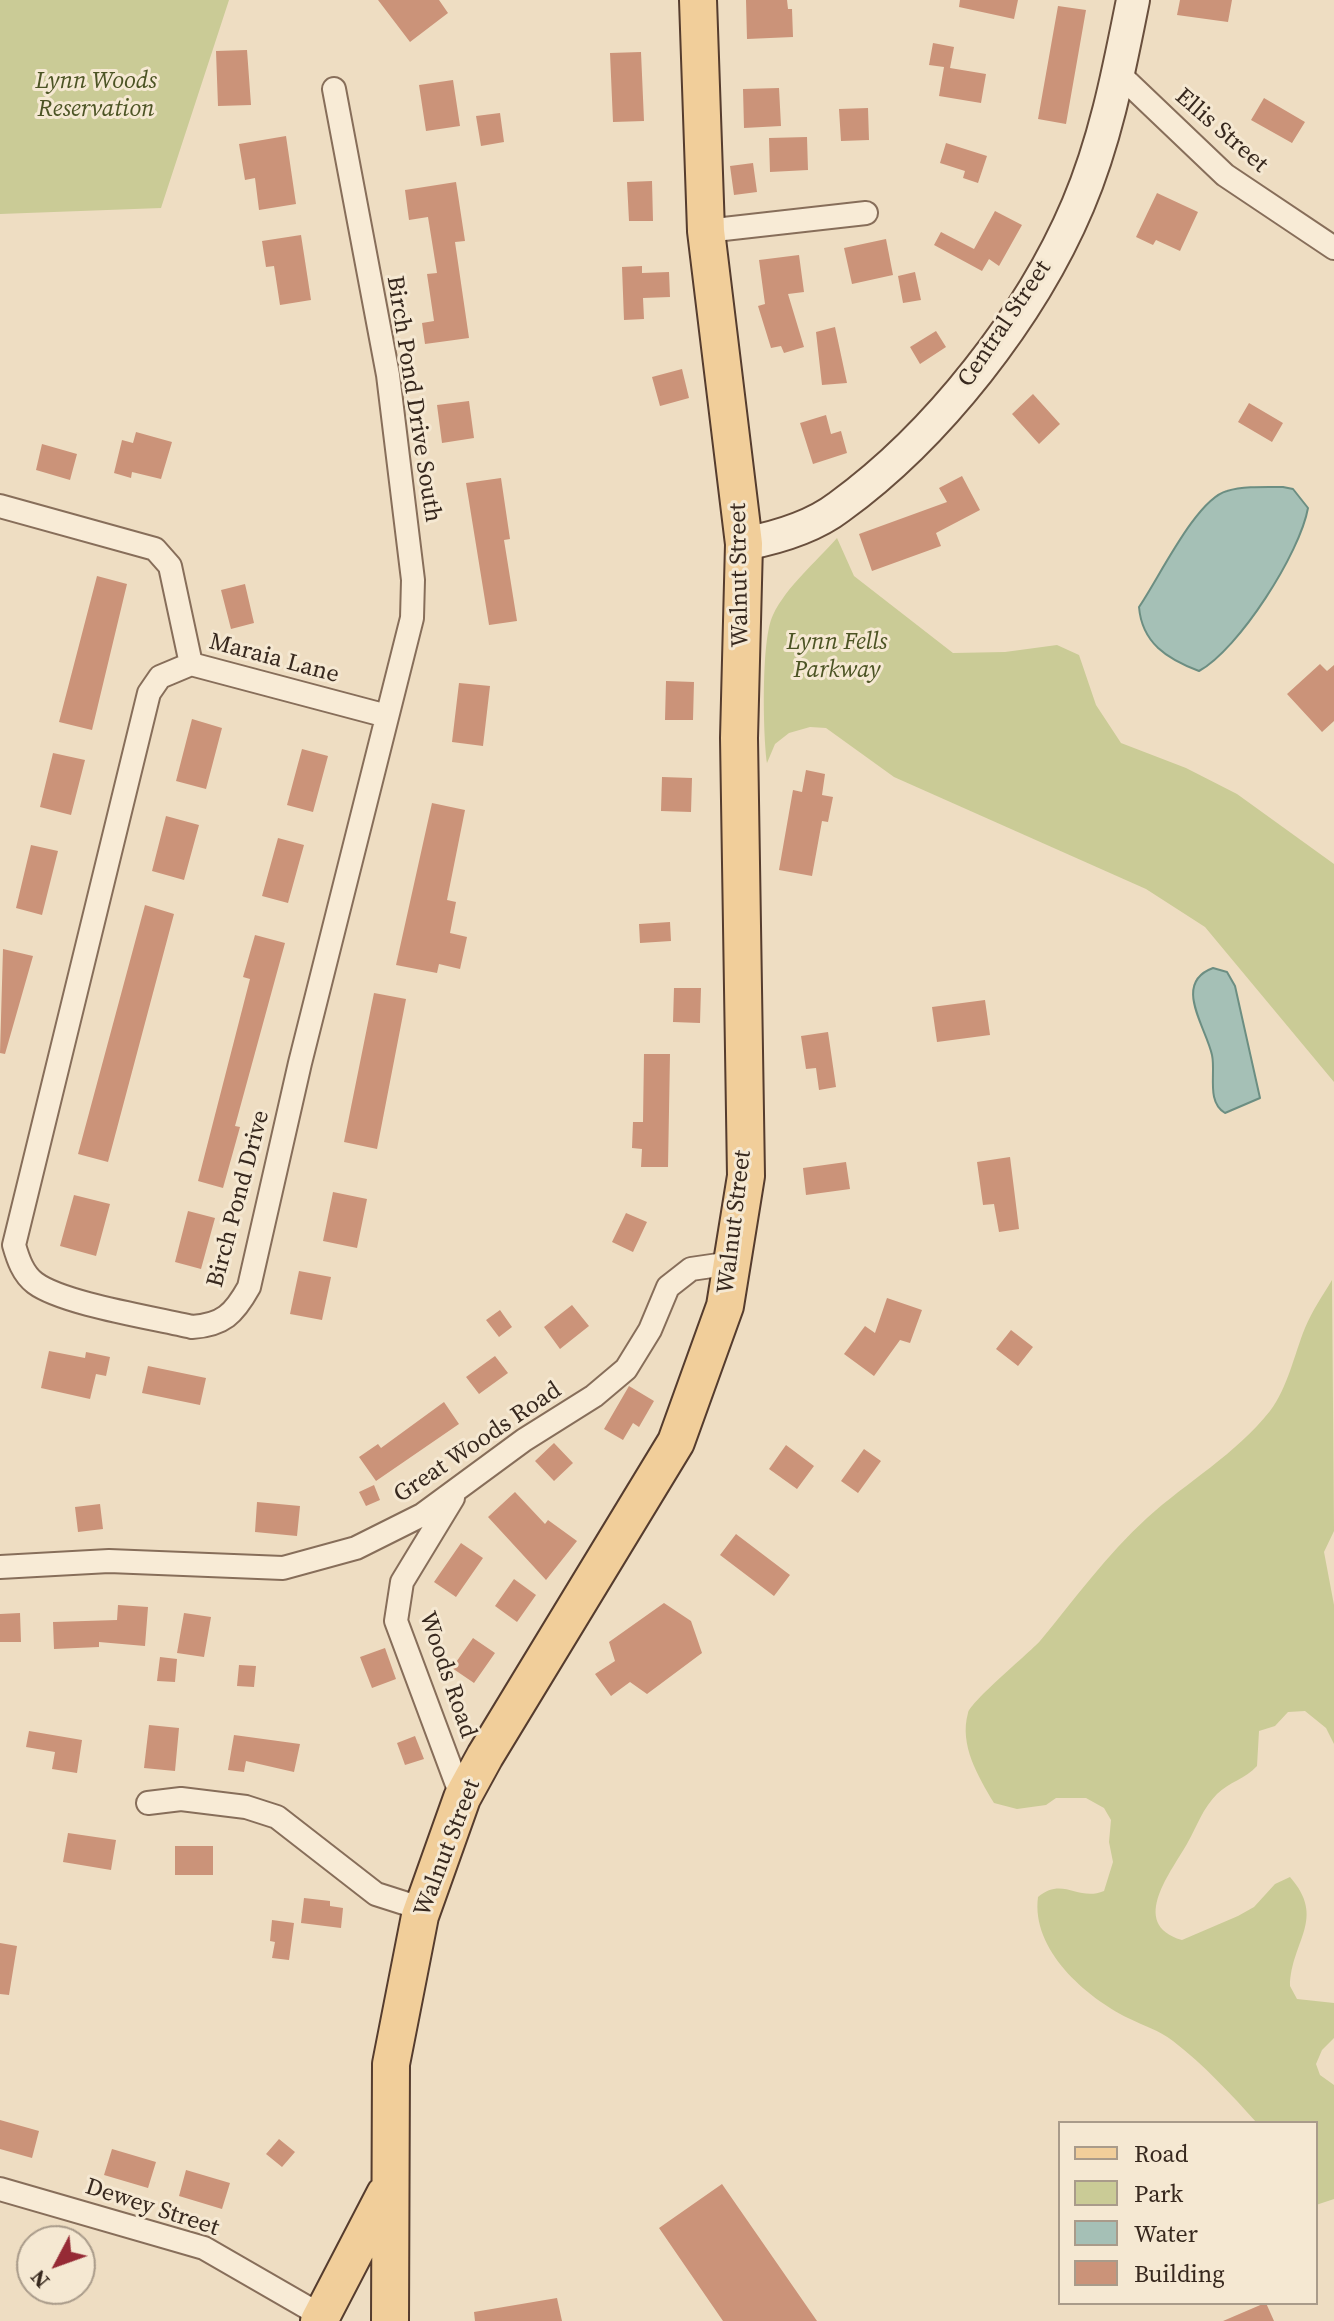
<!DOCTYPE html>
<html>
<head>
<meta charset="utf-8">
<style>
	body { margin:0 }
	#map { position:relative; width:1334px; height:2321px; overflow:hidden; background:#eeddc2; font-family:"Source Serif 4",serif }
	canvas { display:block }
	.legend { position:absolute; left:1058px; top:2121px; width:260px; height:184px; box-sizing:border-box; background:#f5e8d2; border:2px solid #a99b8a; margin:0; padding:10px 14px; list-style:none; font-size:24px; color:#37281e }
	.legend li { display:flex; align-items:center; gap:16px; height:40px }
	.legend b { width:40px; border:2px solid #a99b8a }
	.north { position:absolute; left:16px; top:2225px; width:80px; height:80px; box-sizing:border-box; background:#f5e8d2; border:2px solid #a99b8a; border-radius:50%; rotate:229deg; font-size:22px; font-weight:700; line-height:32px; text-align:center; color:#37281e }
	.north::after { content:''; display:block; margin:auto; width:28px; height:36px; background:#962a35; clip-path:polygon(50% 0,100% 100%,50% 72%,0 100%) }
</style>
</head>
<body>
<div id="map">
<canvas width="1334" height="2321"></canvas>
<ul class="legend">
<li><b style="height:10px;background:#f1ce9a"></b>Road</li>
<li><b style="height:22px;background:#cacb96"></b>Park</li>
<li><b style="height:22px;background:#a5c0b6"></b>Water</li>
<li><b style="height:22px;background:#cb9379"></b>Building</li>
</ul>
<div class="north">N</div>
</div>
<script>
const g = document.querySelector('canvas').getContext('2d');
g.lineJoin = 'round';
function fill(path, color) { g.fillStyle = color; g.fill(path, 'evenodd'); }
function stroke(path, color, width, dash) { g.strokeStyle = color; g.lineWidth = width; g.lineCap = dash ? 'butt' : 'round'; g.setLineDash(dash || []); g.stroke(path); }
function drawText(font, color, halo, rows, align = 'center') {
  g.font = font + ' "Source Serif 4",serif'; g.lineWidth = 6; g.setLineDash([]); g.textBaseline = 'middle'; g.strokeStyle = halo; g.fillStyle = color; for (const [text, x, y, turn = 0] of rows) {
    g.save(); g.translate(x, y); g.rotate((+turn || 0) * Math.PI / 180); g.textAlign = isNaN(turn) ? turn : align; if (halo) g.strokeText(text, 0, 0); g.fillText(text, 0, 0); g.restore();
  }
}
fill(new Path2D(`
	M0,0H229L161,208L0,214Z
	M837,538L854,576L953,653L1005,652L1057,645L1079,655L1096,705L1121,743L1186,768L1237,794L1334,864V1082L1205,927L1146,889L894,777L826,728L810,727L789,733L775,744L767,763C763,734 761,639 773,615C787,586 816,562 837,538Z
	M1332,1280L1334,1531L1324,1552L1334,1605V1744L1326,1728L1305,1711L1288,1712L1275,1726L1259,1731L1257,1766C1245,1779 1229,1782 1217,1794C1203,1808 1197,1826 1188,1842C1173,1870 1127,1924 1182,1940L1238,1916L1254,1907L1275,1884L1290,1877C1327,1919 1291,1941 1290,1986L1297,1999L1334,2003V2038L1322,2050L1316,2064L1320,2075L1334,2085V2199L1316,2205V2123H1257C1231,2094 1204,2065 1173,2041C1159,2030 1144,2026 1128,2018C1086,1997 1031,1950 1038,1897C1063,1876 1078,1902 1104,1891L1113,1862L1109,1842L1111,1820L1104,1808L1086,1798H1056L1046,1805L1017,1809L994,1803C978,1776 959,1745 968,1713C971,1701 1027,1655 1040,1641C1074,1600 1107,1554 1147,1518C1188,1481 1235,1455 1270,1411C1288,1387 1294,1355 1305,1328C1312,1311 1323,1295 1332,1280Z`), '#cacb96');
const water = new Path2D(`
	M1283,487L1293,489L1308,508C1300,553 1239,649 1199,671C1167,659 1142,643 1139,607C1158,580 1196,499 1227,491C1244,486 1265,487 1283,487Z
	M1213,968L1227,972L1235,986L1260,1098L1225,1113C1206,1102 1216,1073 1212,1055C1206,1027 1172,983 1213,968Z`);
fill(water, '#a5c0b6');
stroke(water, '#6c8e82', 2);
fill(new Path2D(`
	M378,0H439L448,13L410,42Z
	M746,0H787L788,9H792L793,37L747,39Z
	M960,0H1018L1014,19L959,7Z
	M1180,0H1232L1228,22L1177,15Z
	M1058,6L1086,10L1066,124L1038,119Z
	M933,43L954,47L950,68L986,74L981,103L939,96L944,67L929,65Z
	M247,50L251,105L218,106L216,51Z
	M641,52L644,121L613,122L610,53Z
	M453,80L460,126L426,131L419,85Z
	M779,88L781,126L744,128L743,89Z
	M1264,98L1305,122L1292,143L1251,120Z
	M868,108L869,140L841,141L839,109Z
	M500,113L504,142L481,146L476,116Z
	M286,136L296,204L259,210L255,178L245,180L239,144Z
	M807,137L808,170L770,172L769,138Z
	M946,143L987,156L978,183L963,178L965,171L940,163Z
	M753,163L757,192L734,195L730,166Z
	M652,181L653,221H629L627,182Z
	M456,182L465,241L455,242L469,338L425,344L422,323L434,321L427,274L437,273L428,217L409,220L405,190Z
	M1157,193L1198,212L1180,251L1156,240L1153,245L1136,237Z
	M995,211L1022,225L999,266L989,259L982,271L934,245L941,232L974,249Z
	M301,235L311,300L280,305L274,266L266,267L262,241Z
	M886,239L893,275L852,284L844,248Z
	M799,255L804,292L788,294L804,347L784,353L781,346L771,348L758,306L765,304L759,260Z
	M642,266V273L669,272L670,297L643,298L644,319L624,320L622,267Z
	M915,272L921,300L903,303L898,276Z
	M835,327L847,383L822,385L816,332Z
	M936,331L946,347L920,364L910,347Z
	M682,369L689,398L660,406L652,377Z
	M1033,394L1060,424L1039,444L1012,414Z
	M469,401L474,438L442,443L437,405Z
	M1249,403L1283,423L1272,442L1238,422Z
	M826,415L831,434L841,431L847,453L813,464L800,423Z
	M136,432L172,442L161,479L132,472L131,478L114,473L122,440L133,443Z
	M42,444L77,454L70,480L36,470Z
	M962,476L980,510L936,533L941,546L872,571L859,534L947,502L939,488Z
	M501,478L510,539L504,540L517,621L489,625L466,483Z
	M97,576L127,584L92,730L59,722Z
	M245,584L254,623L231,629L221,590Z
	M1320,664L1327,671L1334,665V721L1322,732L1287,694Z
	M666,681L694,682L693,720H665Z
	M459,683L490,686L483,746L452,742Z
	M192,719L222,728L206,789L176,781Z
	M302,749L328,756L313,812L287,805Z
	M53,753L85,760L71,815L40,807Z
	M806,770L825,774L822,795L833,797L828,822L822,821L812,876L779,870L793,790L802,792Z
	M662,777L692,778L691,812L661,811Z
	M432,803L465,810L447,900L456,902L450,933L467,937L460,969L439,964L437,973L396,965Z
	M166,816L199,825L184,880L152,871Z
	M278,838L304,845L288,903L262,896Z
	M31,845L58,851L42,915L16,908Z
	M145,905L174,914L108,1162L78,1154Z
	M670,922L671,941L640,943L639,924Z
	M255,935L285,943L235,1126L240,1127L223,1188L198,1181L250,979L243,977Z
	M3,949L33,956L5,1054L0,1053Z
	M674,988H701L700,1023L673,1022Z
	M374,993L406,999L377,1149L344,1142Z
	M985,1000L990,1035L937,1042L932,1007Z
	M828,1032L836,1087L819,1090L816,1068L806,1069L801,1036Z
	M644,1054H670L668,1167H641L642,1149L632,1148L633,1122H643Z
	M1010,1157L1019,1229L999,1232L994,1204L983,1205L977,1162Z
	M846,1162L850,1189L806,1195L803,1168Z
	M333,1192L367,1199L357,1248L323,1241Z
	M74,1195L110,1204L96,1256L60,1246Z
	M188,1211L215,1218L201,1269L175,1262Z
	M626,1213L647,1222L633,1252L612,1242Z
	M299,1271L331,1277L322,1320L290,1314Z
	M887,1298L922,1310L910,1343L900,1340L874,1376L844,1354L865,1326L875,1333Z
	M572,1305L589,1326L560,1349L544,1327Z
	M500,1310L512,1327L499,1337L486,1320Z
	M1011,1330L1033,1347L1018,1366L996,1349Z
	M49,1351L85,1358L86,1352L110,1357L106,1376L96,1374L90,1399L41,1388Z
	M495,1356L508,1373L479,1394L466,1377Z
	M148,1366L206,1378L200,1405L142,1393Z
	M629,1386L654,1401L639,1427L633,1423L623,1440L604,1429Z
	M444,1402L459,1424L376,1481L359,1457L378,1444L381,1448Z
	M554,1443L573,1463L554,1481L535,1461Z
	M786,1445L814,1466L797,1489L769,1469Z
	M864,1449L881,1461L858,1493L841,1481Z
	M374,1485L380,1500L366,1506L359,1492Z
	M515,1492L545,1524L548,1520L577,1541L546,1580L488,1517Z
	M257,1502L300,1506L297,1536L255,1532Z
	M100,1504L103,1529L78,1532L75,1507Z
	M736,1534L790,1575L774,1596L720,1555Z
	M461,1543L483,1558L456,1597L434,1582Z
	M514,1579L536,1595L517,1622L495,1606Z
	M664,1603L691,1621L702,1653L647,1694L630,1682L611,1696L595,1674L615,1661L609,1642Z
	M118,1605L148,1607L145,1646L99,1642V1647L54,1649L53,1622L117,1620Z
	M20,1613L21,1642H0V1614Z
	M184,1613L211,1617L204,1657L177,1653Z
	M473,1638L495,1653L474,1683L452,1668Z
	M385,1648L396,1679L372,1688L360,1657Z
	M160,1657L177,1659L175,1682L157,1681Z
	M239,1665L256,1666L254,1687L237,1686Z
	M149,1725L179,1728L175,1771L144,1768Z
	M29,1731L82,1740L77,1773L52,1769L55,1752L26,1747Z
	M234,1735L300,1744L294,1772L246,1761L244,1772L228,1770Z
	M415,1736L424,1759L405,1765L397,1743Z
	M68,1833L116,1840L111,1870L63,1862Z
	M175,1846H213V1875H175Z
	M304,1898L330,1901V1906L343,1908L341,1928L301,1923Z
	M272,1920L294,1923L289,1960L272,1958L275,1942L270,1941Z
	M0,1943L17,1946L9,1995L0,1994Z
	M0,2120L39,2131L32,2158L0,2149Z
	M279,2139L295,2152L282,2167L266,2154Z
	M112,2149L156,2162L148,2188L104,2175Z
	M186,2170L230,2183L222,2209L179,2196Z
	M722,2184L817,2321H723L659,2228Z
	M557,2298L562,2321H475L474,2312Z
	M1266,2303L1274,2321H1223L1265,2303Z`), '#cb9379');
const street = new Path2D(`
	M1119,74L1225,175L1334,248
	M706,231L866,213
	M0,506L155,549L170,566L191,664
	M191,664L160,677L149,693L14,1245C18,1259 23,1274 35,1283C63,1304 155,1318 192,1327C223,1325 234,1314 249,1287L300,1063L412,618L413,580L388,375L334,89
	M191,664L387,716
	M453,1498L402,1582L396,1621L462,1798
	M0,1567L109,1561L283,1568L356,1548L422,1515L524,1440L594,1396L626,1369L650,1330L668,1287L691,1269L732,1263
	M148,1803L181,1799L246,1807L277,1817L376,1894L423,1909
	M0,2189L204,2248L322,2316`);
const secondary = new Path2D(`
	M744,544C775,538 813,527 839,507C937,436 1031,316 1078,205C1106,139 1119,70 1133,0`);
const primary = new Path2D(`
	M319,2321L385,2194
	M390,2321L391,2064L420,1916L462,1798L485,1756L676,1442L725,1306L746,1176L739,738L744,544L706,231L698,0`);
stroke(street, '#876e5a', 26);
stroke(secondary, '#694f3d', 36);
stroke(primary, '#553c2e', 40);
stroke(street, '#f8ebd6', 22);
stroke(secondary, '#f8ebd6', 32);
stroke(primary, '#f1ce9a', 36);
drawText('italic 24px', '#4c5424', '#f5e8d2', [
	["Lynn Woods",96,82],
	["Reservation",96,110],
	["Lynn Fells",837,643],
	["Parkway",837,671]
]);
drawText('24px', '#37281e', '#f5e8d2', [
	["Ellis Street",1221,131,41],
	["Central Street",1005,324,-56],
	["Birch Pond Drive South",413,399,81],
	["Walnut Street",740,575,-91],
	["Maraia Lane",274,659,15],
	["Birch Pond Drive",239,1199,-75],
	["Walnut Street",735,1222,-83],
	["Great Woods Road",478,1443,-34],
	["Woods Road",447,1675,71],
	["Walnut Street",448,1848,-69],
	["Dewey Street",152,2208,18]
]);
</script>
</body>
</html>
